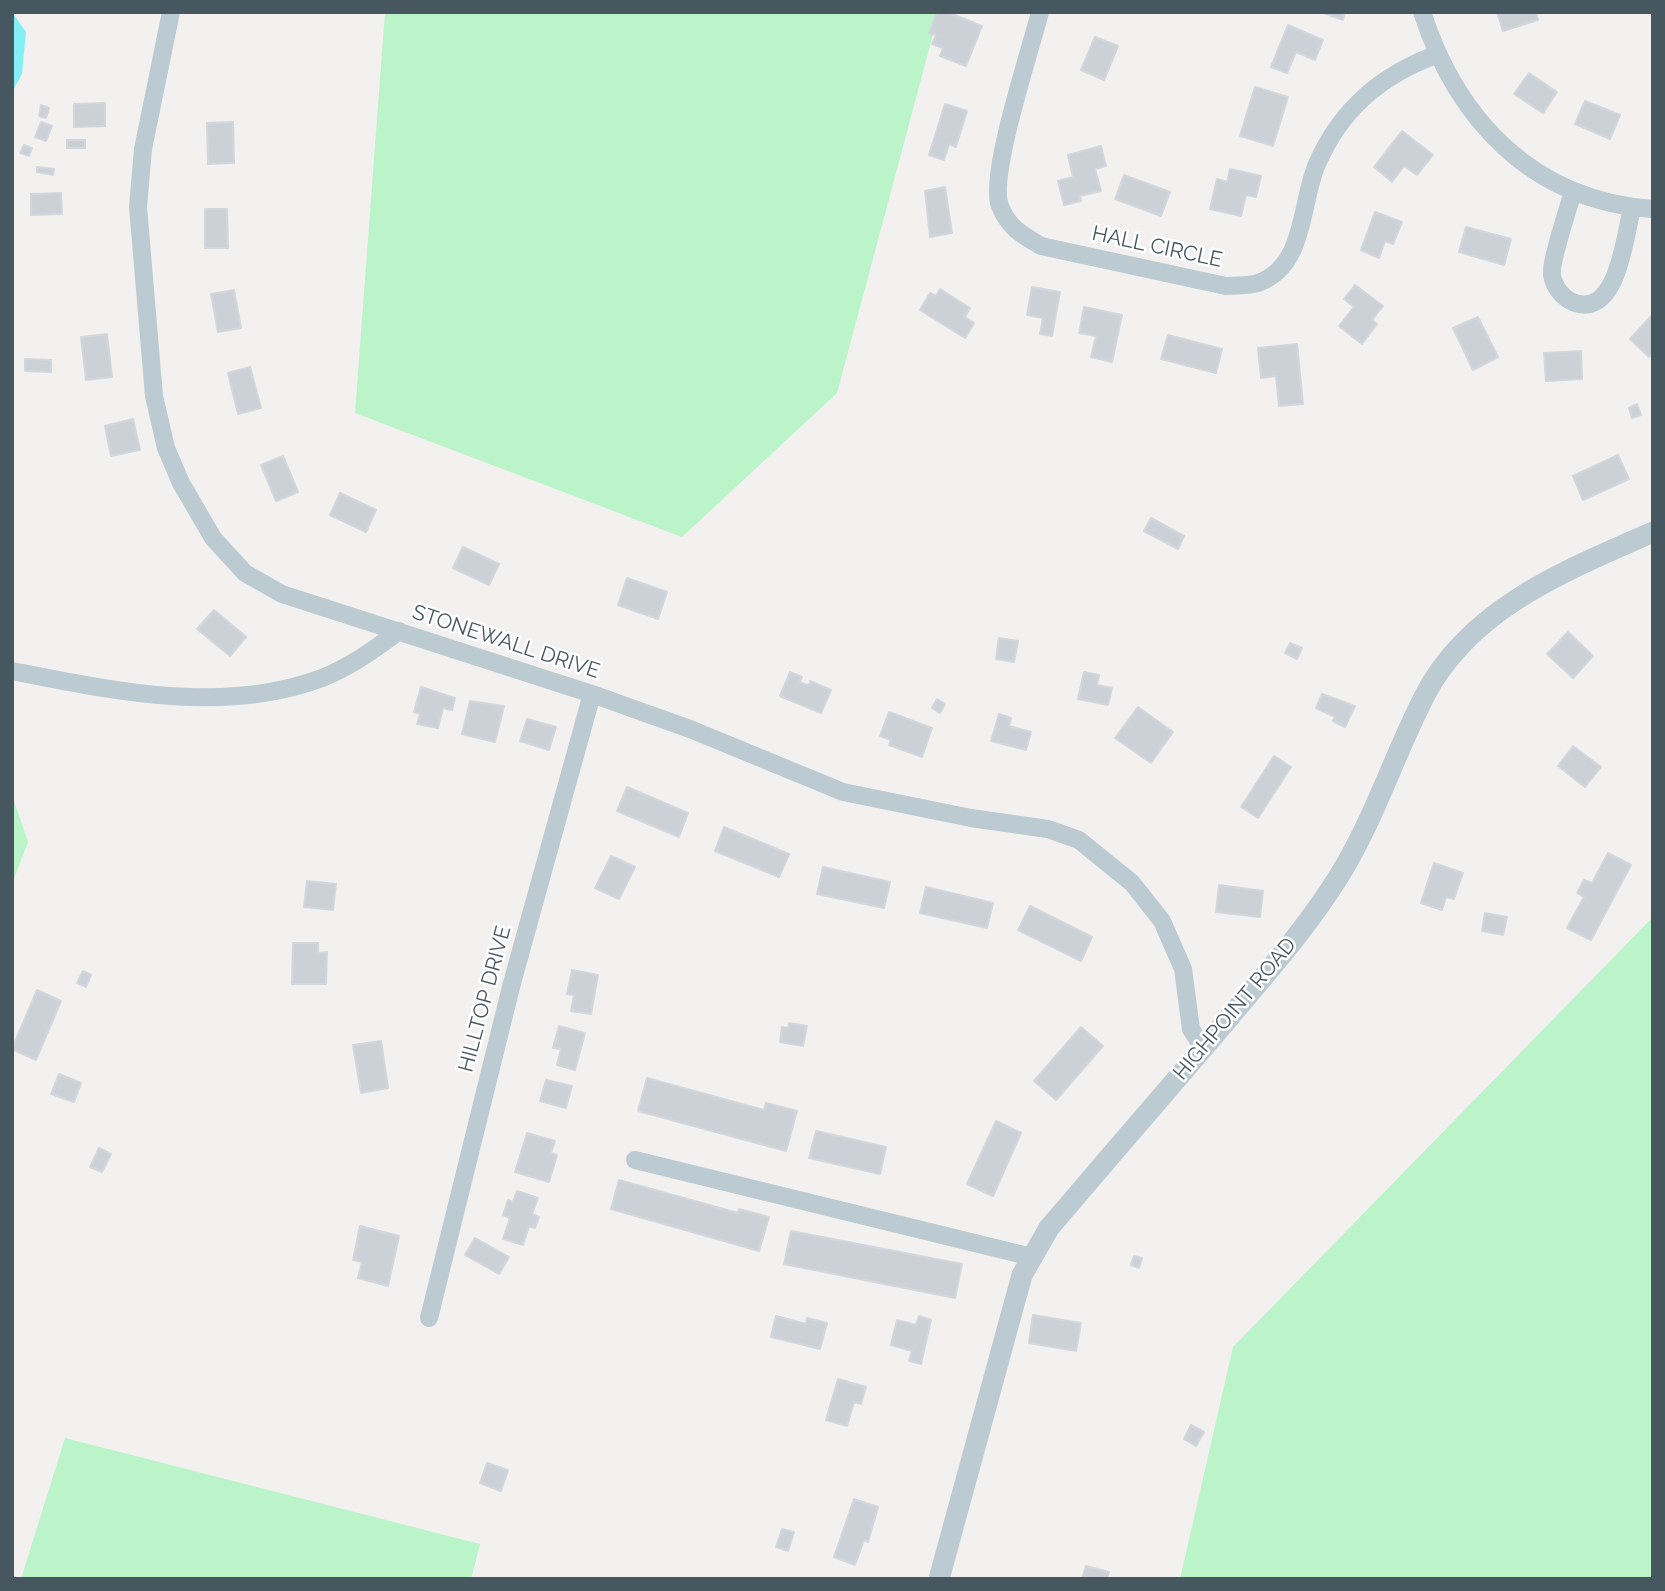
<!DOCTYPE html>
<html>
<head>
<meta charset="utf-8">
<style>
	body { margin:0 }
	#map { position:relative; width:1665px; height:1591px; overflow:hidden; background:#f3f0f0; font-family:Raleway,sans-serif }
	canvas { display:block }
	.frame { position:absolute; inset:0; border:14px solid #465760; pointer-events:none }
</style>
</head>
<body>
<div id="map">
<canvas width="1665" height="1591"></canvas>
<div class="frame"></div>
</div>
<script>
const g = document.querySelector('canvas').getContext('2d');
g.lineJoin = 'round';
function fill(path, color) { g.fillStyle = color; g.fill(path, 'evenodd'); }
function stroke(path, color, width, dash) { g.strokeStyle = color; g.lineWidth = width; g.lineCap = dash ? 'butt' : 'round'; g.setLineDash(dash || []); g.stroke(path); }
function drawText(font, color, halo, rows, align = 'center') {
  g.font = font + ' Raleway,sans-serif'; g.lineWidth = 5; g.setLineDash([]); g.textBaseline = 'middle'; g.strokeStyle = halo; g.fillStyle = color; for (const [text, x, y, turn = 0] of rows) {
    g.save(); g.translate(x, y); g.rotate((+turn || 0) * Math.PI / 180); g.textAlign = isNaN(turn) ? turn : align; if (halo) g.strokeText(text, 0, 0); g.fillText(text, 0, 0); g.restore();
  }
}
fill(new Path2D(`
	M385,12H939L837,393L682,537L355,413Z
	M12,795L28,842L12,884Z
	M1653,917V1579H1180L1233,1347Z
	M65,1438L480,1544L471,1579H21Z`), '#baf4c8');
fill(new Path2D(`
	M12,12L26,32L22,74L12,92Z`), '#83eff5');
const building = new Path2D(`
	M937,12H947L982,26L966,66L940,56L943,48L932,44L936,35L929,33Z
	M1320,12H1345L1343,20Z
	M1497,12H1536L1538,20L1503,31Z
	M1288,25L1323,40L1315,60L1296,52L1287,73L1271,67Z
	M1095,37L1118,46L1104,80L1081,70Z
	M1529,73L1557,92L1543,113L1514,94Z
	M1255,87L1288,97L1273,146L1240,136Z
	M1585,101L1620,115L1610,139L1575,124Z
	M105,103V126L74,127V104Z
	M945,104L967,111L956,147L949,144L944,160L929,155Z
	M41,105L49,108L46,118L39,116Z
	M41,122L52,126L46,141L35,137Z
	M233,122L234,163L208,164L207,123Z
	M1402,131L1433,155L1417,175L1404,166L1392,182L1374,167Z
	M67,140H85V148H67Z
	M24,145L32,148L29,156L20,153Z
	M1101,146L1106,166L1095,169L1101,191L1080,196L1081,201L1064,205L1058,181L1073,177L1068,155Z
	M37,167L54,169L53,175L37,172Z
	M1230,169L1261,176L1256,197L1246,195L1241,216L1210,209L1217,179L1227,182Z
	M1124,175L1170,192L1161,216L1115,199Z
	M945,187L952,233L930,237L925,191Z
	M61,193L62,214L31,215V194Z
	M205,209H227L228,248H205Z
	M1375,212L1402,222L1393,244L1385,241L1379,258L1361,250Z
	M1466,227L1511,239L1504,265L1459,252Z
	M1355,285L1383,306L1372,320L1377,324L1362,344L1339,326L1354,307L1344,299Z
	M1032,287L1060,292L1052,336L1040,334L1043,318L1027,315Z
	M940,289L970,308L965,317L974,323L965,338L920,310L930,293L936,296Z
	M234,290L241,328L218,332L211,294Z
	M1084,307L1122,315L1112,362L1091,357L1096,336L1079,333Z
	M1653,314V353L1649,357L1630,339Z
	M1478,317L1498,357L1473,370L1453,328Z
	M107,334L112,377L86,380L81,337Z
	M1168,335L1222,349L1216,373L1161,359Z
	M1297,344L1303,404L1279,406L1276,376L1261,378L1258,348Z
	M1581,351L1582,379L1546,381L1544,353Z
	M25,359L51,360V372L25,371Z
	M250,367L261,408L238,414L228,373Z
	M1637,404L1641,415L1632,418L1629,408Z
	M133,419L140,450L111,456L105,426Z
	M1618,455L1629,479L1583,500L1573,476Z
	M283,456L298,492L276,501L261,465Z
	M340,493L376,510L366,532L330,515Z
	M1151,518L1184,536L1178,549L1144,531Z
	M463,547L499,564L489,585L453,568Z
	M627,578L667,592L658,619L618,605Z
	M214,610L246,637L230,656L197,629Z
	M1568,632L1593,656L1573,678L1547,654Z
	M999,638L1018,641L1014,662L996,659Z
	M1290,643L1302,648L1297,659L1285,653Z
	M790,672L802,677L800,682L809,686L810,681L831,690L821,713L780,696Z
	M1084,672L1099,675L1097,685L1112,688L1108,705L1078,699Z
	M421,687L455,698L452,710L443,708L438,728L417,724L420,714L414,712Z
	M1322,694L1355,706L1345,727L1333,721L1335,717L1316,708Z
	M937,699L945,704L940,713L932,708Z
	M470,701L504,706L495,742L462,734Z
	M1138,707L1173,732L1151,763L1115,738Z
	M889,712L932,728L922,757L889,745L891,740L880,736Z
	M999,714L1011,718L1009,726L1031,732L1026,750L991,741Z
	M527,719L556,727L549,750L520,741Z
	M1573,746L1601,767L1585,787L1558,766Z
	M1274,756L1291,767L1258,818L1241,807Z
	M627,787L688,813L679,837L617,811Z
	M724,827L789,854L779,877L715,851Z
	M1608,853L1631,865L1591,940L1567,928L1584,897L1577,893L1584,880L1592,883Z
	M611,856L635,867L619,899L595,888Z
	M1434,863L1463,873L1454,899L1446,897L1442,910L1421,903Z
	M823,867L890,882L884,908L817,894Z
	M307,881L336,884L333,910L304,907Z
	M1219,885L1263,891L1260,917L1216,912Z
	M926,887L993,903L987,928L920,913Z
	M1030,906L1092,937L1081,961L1018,930Z
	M1485,913L1507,917L1503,935L1482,931Z
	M293,943H318V953L327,952L326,984H292Z
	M572,970L598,975L591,1014L571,1011L574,995L567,994Z
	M83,971L91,975L86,987L77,983Z
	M37,990L61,1001L36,1060L12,1049Z
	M789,1023L807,1026L803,1046L780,1042L782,1027L788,1028Z
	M559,1026L585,1033L575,1070L557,1065L561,1049L553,1048Z
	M1081,1027L1103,1046L1056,1100L1034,1081Z
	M381,1041L388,1088L361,1093L353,1045Z
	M59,1074L81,1083L74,1102L51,1094Z
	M647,1078L764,1110L766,1103L797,1111L786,1151L638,1111Z
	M546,1080L572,1086L566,1108L540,1101Z
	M996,1121L1021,1133L993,1196L967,1184Z
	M816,1131L886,1147L880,1174L809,1158Z
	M527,1133L555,1141L551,1153L557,1155L549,1182L515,1172Z
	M99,1148L111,1154L102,1172L90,1167Z
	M619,1180L738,1213L739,1209L769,1217L759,1251L611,1209Z
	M517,1191L538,1198L532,1214L539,1217L535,1228L529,1226L523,1245L503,1239L510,1218L503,1215L508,1200L513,1202Z
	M360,1226L399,1236L388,1286L358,1278L362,1262L353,1260Z
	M791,1231L962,1264L955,1298L784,1264Z
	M475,1238L509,1257L499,1274L465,1255Z
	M1134,1256L1142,1258L1139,1268L1131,1265Z
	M1033,1315L1081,1323L1076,1351L1029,1343Z
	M776,1316L806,1324L807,1318L827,1323L820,1349L771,1337Z
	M919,1316L931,1320L921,1364L909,1361L912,1351L891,1345L897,1320L916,1325Z
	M838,1379L866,1387L861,1404L854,1402L847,1426L826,1420Z
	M1191,1425L1204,1432L1196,1446L1184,1439Z
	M487,1463L508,1470L501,1491L480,1483Z
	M854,1499L878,1507L868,1542L864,1540L855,1565L834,1557Z
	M782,1529L794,1532L788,1551L776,1547Z
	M1086,1566L1109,1572L1107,1579H1082Z`);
fill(building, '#cbd1d6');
stroke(building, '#d3d7dc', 2);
stroke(new Path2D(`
	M171,12L143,149L138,207L154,396L166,448L181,483L213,538L245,573L282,594L592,694L690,729L843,792L971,818L1048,829L1079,840L1132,883L1162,921L1183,969L1191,1029L1203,1048
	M1040,12C1031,49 988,176 1000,206C1008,227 1022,235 1041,246L1226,286C1236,285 1249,286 1258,283C1306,266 1300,203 1317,164C1341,109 1381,75 1436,55
	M1422,12C1457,120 1533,201 1653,209
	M1573,191C1569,207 1550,262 1552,275C1554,287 1563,299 1575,303C1618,317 1625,235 1632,208
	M12,671C113,691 223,715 322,678C350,667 375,649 399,631
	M635,1160L1032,1257
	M429,1318L512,983L592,694`), '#bccad1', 18);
stroke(new Path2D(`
	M939,1579L1022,1275L1049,1228C1105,1162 1161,1097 1218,1031C1256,985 1297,940 1330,890C1371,830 1392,759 1425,695C1471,607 1567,570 1653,532`), '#bccad1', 21);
drawText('21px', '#465760', '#fff', [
	["HALL CIRCLE",1157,247,12],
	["STONEWALL DRIVE",506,642,18],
	["HILLTOP DRIVE",485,999,-75],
	["HIGHPOINT ROAD",1235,1009,-50]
]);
</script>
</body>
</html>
